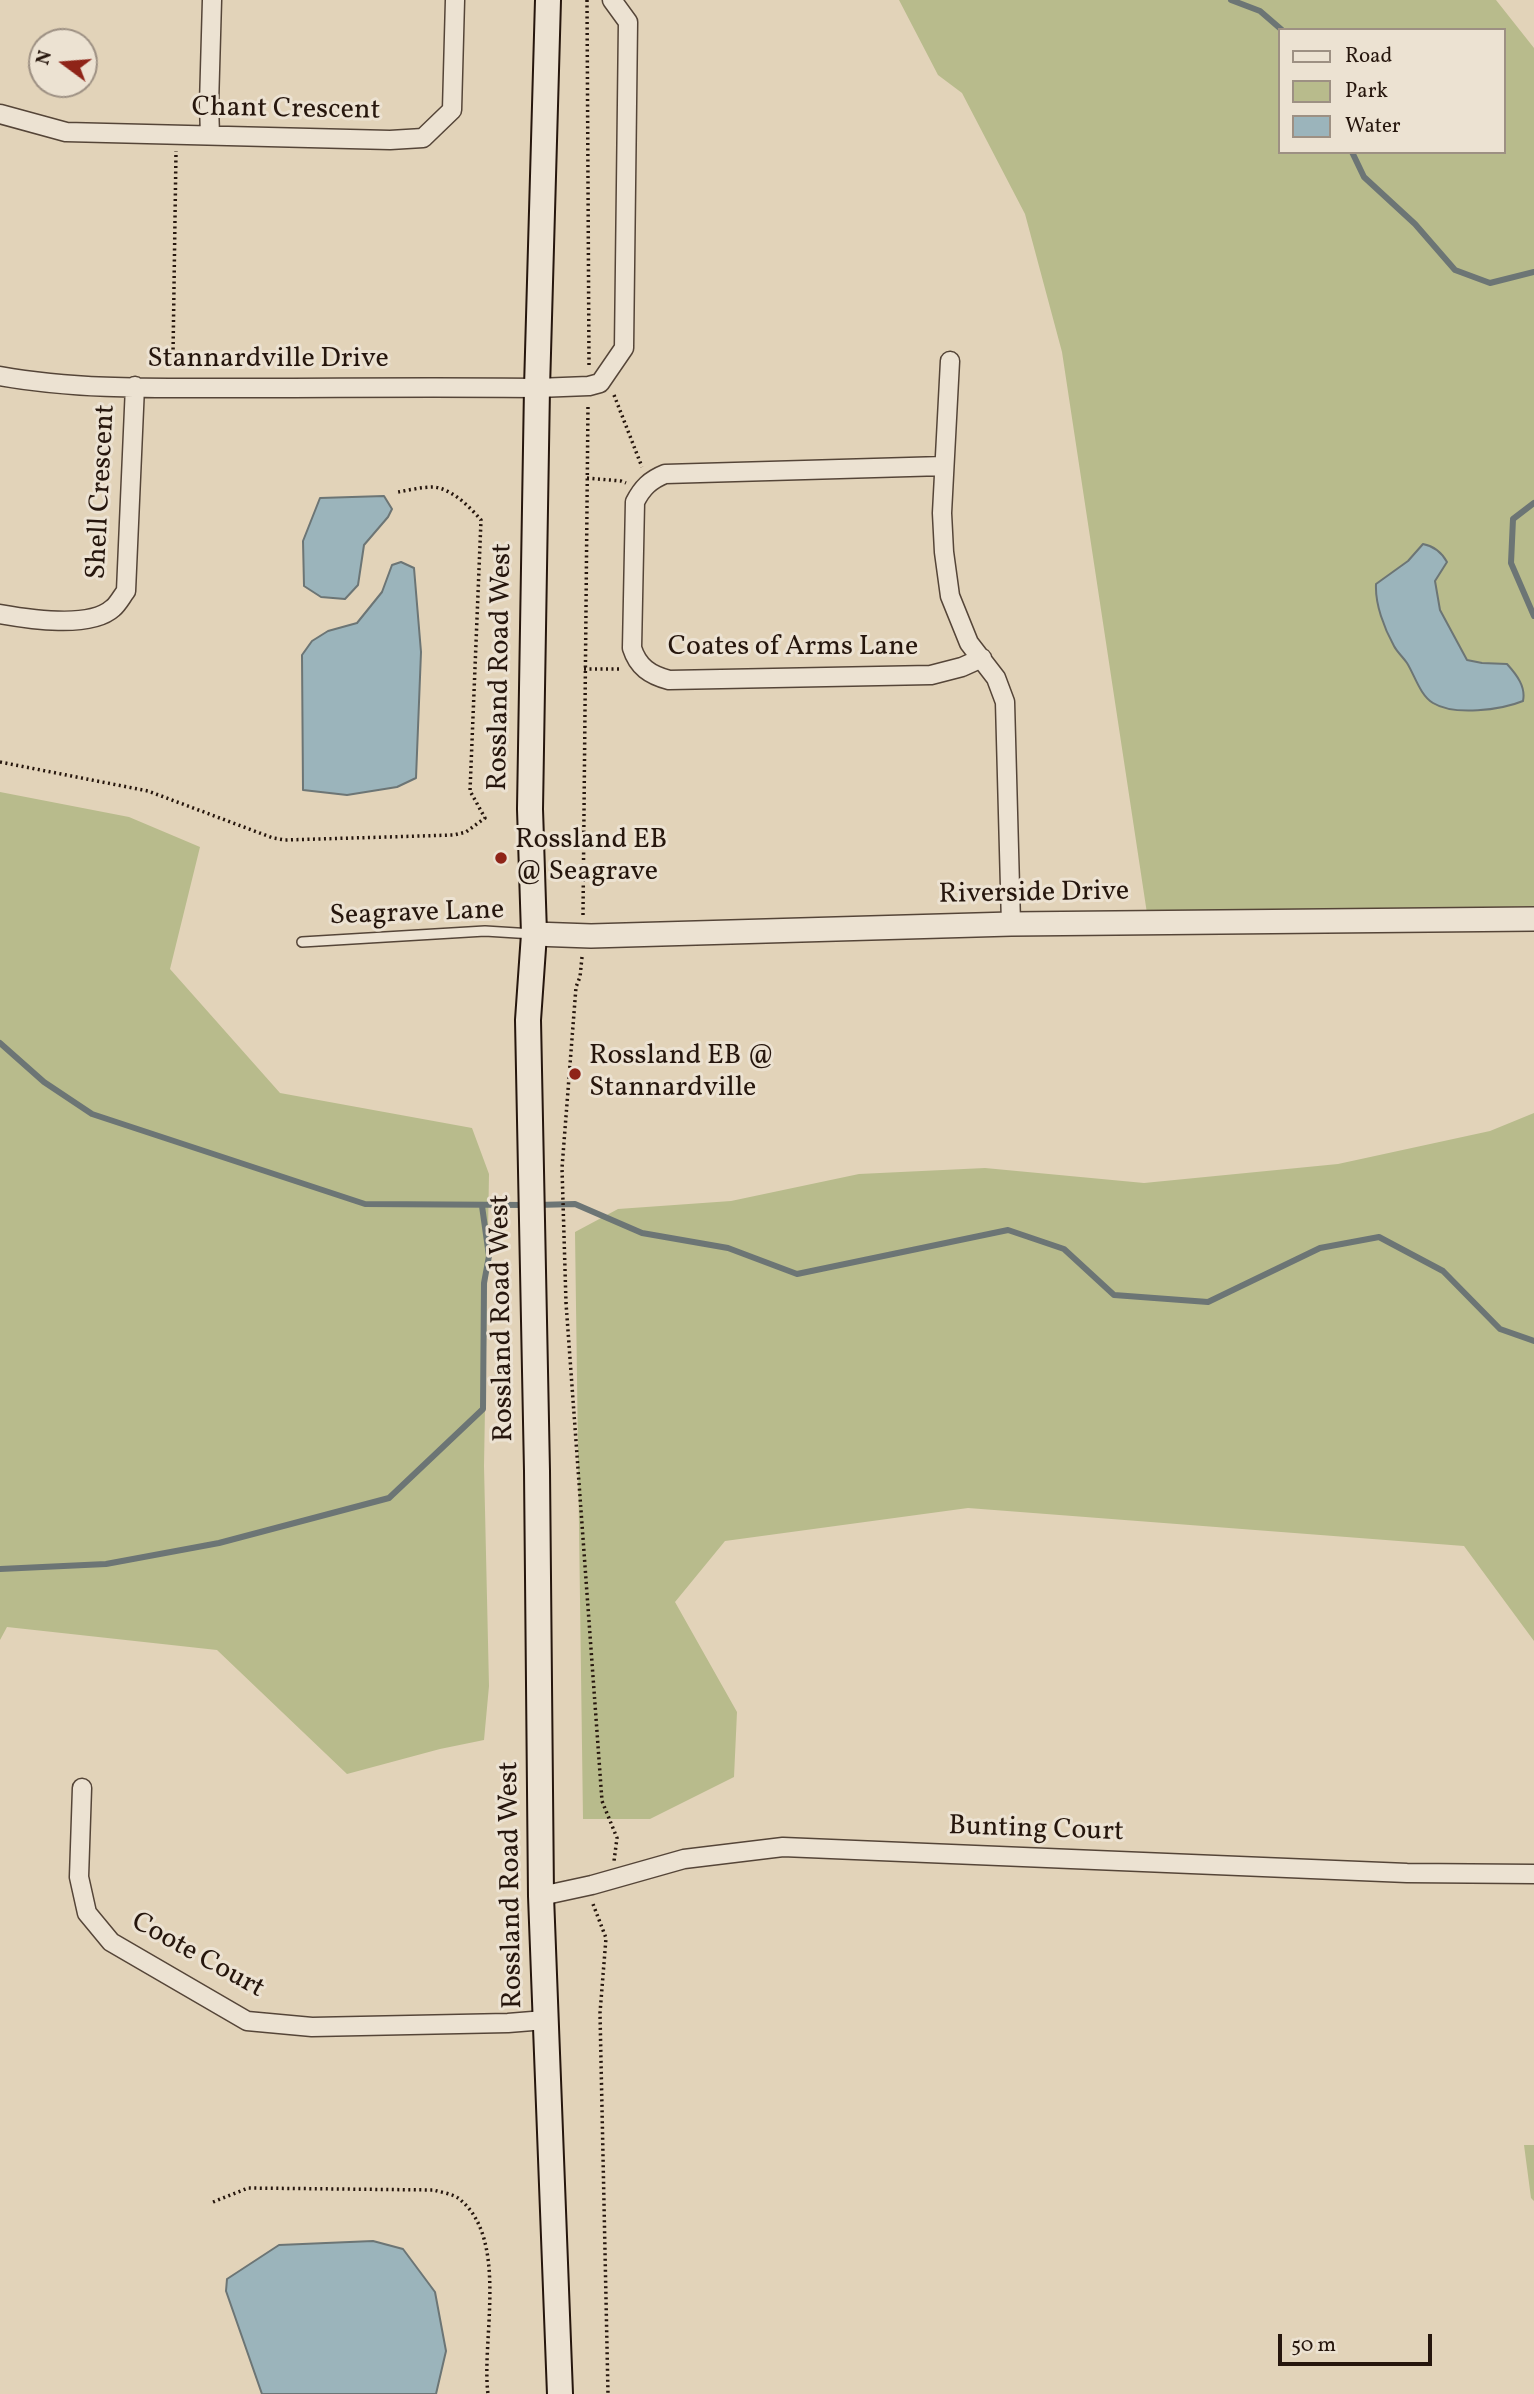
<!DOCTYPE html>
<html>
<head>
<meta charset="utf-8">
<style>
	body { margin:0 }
	#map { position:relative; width:1534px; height:2394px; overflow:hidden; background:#e2d3b9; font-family:Vollkorn,serif }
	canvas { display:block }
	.legend { position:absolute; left:1278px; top:28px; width:228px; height:126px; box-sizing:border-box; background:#ece2d2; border:2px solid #9d9083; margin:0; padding:9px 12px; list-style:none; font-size:21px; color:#26160d }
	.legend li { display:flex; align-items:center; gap:14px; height:35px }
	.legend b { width:35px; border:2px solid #9d9083 }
	.north { position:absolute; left:28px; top:28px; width:70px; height:70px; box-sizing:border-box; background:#ece2d2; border:2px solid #9d9083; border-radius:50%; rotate:286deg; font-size:19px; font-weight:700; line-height:28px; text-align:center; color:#26160d }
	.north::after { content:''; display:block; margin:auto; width:24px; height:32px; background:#8f2418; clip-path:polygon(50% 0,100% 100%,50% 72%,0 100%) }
	.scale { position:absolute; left:1278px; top:2334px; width:154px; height:32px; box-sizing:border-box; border:4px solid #26160d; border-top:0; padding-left:9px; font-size:21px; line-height:24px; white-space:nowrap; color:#26160d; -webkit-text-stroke:5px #ece2d2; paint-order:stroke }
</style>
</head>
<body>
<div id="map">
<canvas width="1534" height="2394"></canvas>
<ul class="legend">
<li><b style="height:9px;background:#ece2d2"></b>Road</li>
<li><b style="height:19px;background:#b8bb8c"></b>Park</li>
<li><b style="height:19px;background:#9bb4bb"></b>Water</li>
</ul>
<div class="north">N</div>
<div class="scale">50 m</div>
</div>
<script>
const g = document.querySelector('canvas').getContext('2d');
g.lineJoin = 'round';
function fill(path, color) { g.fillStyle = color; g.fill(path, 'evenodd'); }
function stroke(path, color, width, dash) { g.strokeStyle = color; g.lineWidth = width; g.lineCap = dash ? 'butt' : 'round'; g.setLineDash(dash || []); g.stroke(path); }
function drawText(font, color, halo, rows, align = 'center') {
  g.font = font + ' Vollkorn,serif'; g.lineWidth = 6; g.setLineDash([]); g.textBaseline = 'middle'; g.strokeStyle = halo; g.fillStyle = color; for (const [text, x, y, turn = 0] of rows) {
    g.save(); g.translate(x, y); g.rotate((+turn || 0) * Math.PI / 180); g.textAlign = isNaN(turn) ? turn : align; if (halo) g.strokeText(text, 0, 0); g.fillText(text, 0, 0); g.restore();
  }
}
fill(new Path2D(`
	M899,0H1496L1534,48V906L1148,920L1062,352L1025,214L962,93L938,75ZM1280,30H1504V152H1280Z
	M0,792L129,817L200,847L170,969L280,1093L472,1128L489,1174L484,1466L489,1686L484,1740L440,1749L347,1774L217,1650L7,1627L0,1640Z
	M1534,1113V1641L1464,1546L968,1508L725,1541L675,1602L737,1712L734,1777L650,1819H583L575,1232L618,1209L731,1201L859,1174L985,1168L1144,1183L1338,1164L1490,1131Z
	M1524,2145H1534V2201L1531,2198Z`), '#b8bb8c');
const water = new Path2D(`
	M384,496L392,509L388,517L364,545L358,585L345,599L321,597L304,586L303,541L320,498Z
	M1423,544C1433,546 1442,553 1447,562L1435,581L1440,610L1467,660L1482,663L1507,664C1517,675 1526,687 1523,701C1501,710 1454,716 1433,703C1420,695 1415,676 1407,663C1403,657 1397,652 1394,646C1384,628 1375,604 1376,584L1408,561Z
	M401,562L414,568L421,652L416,778L397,787L347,795L303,790L302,655L312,641L328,631L357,623L382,592L392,565Z
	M373,2241L403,2249L435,2292L446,2351L436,2394H262L226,2291L227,2279L279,2245Z`);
fill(water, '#9bb4bb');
stroke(water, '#6c7575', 2);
stroke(new Path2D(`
	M1231,0L1260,11L1282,30
	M1352,152L1364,177L1415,224L1455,270L1490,283L1534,272
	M1534,503L1513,519L1511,563L1534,616
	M0,1043L44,1082L92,1114L365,1204L526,1205
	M537,1205L575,1204L642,1233L728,1248L797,1274L1008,1230L1064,1249L1114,1295L1208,1302L1320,1248L1379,1237L1443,1271L1500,1329L1534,1341
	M0,1569L106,1564L219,1543L389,1498L483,1409L484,1283L489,1256L482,1206`), '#6c7575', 6);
const service = new Path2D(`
	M302,942L485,931L533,934`);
const minor = new Path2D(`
	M0,114L66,132L390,140L423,138L452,110L455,0
	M210,135L209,105L212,0
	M950,361L942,513L944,552L950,596L969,643L996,678L1005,702L1011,924
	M0,376C78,390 160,388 239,388C338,388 437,387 537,388L589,386L600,383L624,348L628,22L612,0
	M944,466L665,474C650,480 642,488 635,502L632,648C638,667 650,675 669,680L931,675L962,667L982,658
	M0,614C28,619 90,629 113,608C118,604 122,596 126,591L135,386
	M82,1788L79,1877L87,1913L111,1942L247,2021L312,2027L508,2023L545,2020
	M541,1896L592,1885L684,1859L783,1847L1407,1873L1534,1874`);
const tertiary = new Path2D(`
	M534,934L591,936L1011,924L1534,919`);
const secondary = new Path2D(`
	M548,0L537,388L530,809L534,934L528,1020L537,1471L541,1896L560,2394`);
stroke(service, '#554538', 12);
stroke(minor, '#554538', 21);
stroke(tertiary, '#554538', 26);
stroke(secondary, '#26160d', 28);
stroke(new Path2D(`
	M587,0L589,365
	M173,355L176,151
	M614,395L642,467
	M587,478L621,481L626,483
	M584,669H620
	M0,762L148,791L273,838L285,840L454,835L466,832L485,818L470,791L481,520C470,507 451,488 433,487C422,487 409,490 398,492
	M583,915L588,405
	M582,957L580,977L576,987L562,1168L566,1303L602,1801L617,1838L614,1861
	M593,1904L606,1938L600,2013L608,2394
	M213,2202L248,2188L433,2190C441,2192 452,2194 458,2198C510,2237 481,2340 488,2394`), '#26160d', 3.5, [2, 3.5]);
stroke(service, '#ece2d2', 9);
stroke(minor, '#ece2d2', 18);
stroke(tertiary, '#ece2d2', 23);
stroke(secondary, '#ece2d2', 24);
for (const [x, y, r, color] of [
	[501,858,7,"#8f2418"],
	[575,1074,7,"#8f2418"]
]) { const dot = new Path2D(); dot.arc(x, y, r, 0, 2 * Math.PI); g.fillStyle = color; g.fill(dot); stroke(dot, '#ece2d2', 2.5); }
drawText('28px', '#26160d', '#ece2d2', [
	["Chant Crescent",286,111,1],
	["Stannardville Drive",268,361],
	["Shell Crescent",103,492,-87],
	["Coates of Arms Lane",793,649],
	["Rossland Road West",502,667,-89],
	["Riverside Drive",1034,895,-1],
	["Seagrave Lane",417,915,-2],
	["Rossland Road West",504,1318,-91],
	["Bunting Court",1036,1831,2],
	["Rossland Road West",513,1885,-91],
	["Coote Court",197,1957,29]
]);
drawText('28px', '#26160d', '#ece2d2', [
	["Rossland EB",515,842],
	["@ Seagrave",515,874],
	["Rossland EB @",589,1058],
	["Stannardville",589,1090]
], 'left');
</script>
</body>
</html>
